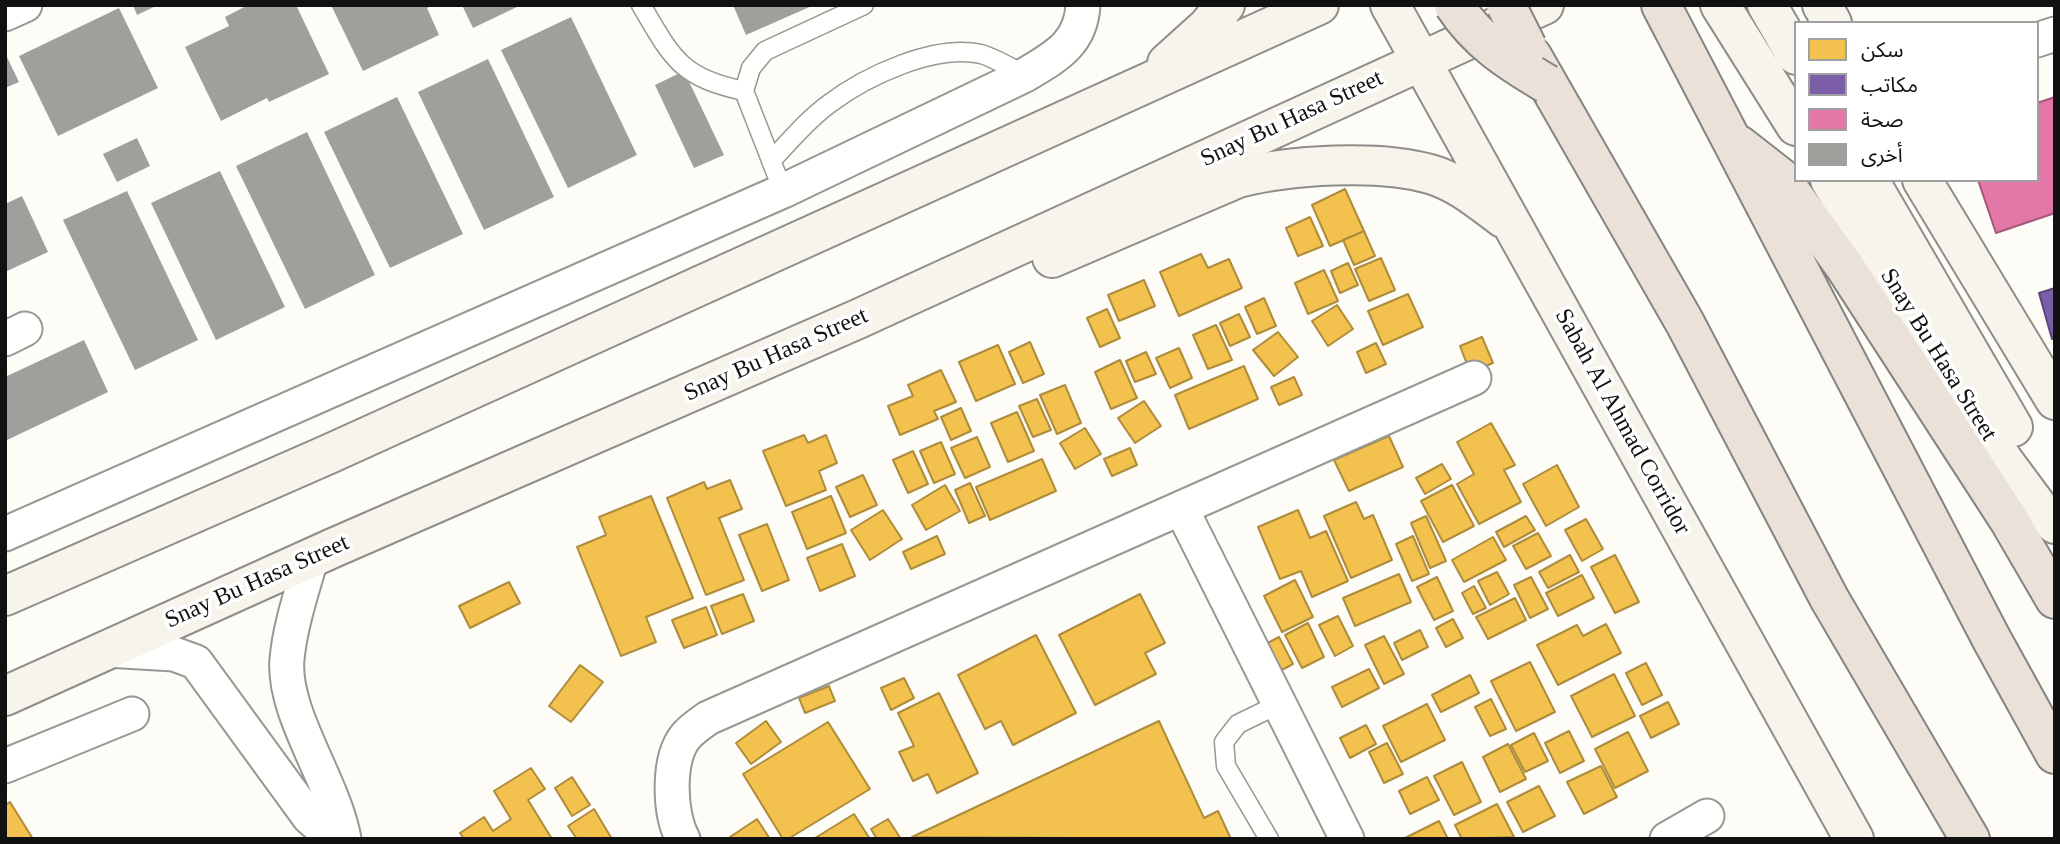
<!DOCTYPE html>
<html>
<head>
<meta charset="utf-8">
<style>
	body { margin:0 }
	#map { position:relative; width:2060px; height:844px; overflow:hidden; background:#fdfcf7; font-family:"Times New Roman","Noto Sans Arabic",serif }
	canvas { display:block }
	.frame { position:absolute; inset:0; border:7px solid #111; pointer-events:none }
	.legend { position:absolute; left:1794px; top:21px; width:245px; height:161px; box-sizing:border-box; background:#fff; border:2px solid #a0a0a0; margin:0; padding:9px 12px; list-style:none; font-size:21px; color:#111 }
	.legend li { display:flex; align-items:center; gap:14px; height:35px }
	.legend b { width:35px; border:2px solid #a0a0a0 }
</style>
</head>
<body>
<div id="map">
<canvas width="2060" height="844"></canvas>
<div class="frame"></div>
<ul class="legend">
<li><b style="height:19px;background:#f2c14e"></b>سكن</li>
<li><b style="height:19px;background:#7b5ea7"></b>مكاتب</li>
<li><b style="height:19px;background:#e377a8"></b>صحة</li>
<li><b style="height:19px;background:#a19f9c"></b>أخرى</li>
</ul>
</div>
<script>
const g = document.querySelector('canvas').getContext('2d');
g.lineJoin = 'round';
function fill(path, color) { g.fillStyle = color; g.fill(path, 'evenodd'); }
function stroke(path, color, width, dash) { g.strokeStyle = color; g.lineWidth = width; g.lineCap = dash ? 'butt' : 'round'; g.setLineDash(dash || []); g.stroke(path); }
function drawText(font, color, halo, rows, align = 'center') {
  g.font = font + ' "Times New Roman",serif'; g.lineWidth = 7; g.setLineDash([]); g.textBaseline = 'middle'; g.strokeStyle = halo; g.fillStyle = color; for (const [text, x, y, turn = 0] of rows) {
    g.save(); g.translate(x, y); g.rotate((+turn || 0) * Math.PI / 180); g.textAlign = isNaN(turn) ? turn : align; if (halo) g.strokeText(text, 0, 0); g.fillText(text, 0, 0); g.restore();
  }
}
const homes = new Path2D(`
	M1345,189L1364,231L1330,246L1312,205Z
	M1310,217L1323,246L1298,256L1286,228Z
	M1364,231L1375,256L1354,265L1343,240Z
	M1201,254L1208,268L1229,259L1242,288L1179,316L1160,272Z
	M1381,258L1395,290L1369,301L1355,269Z
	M1348,263L1358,285L1340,293L1331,271Z
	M1324,270L1338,301L1308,314L1295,283Z
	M1144,280L1155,306L1119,321L1108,295Z
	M1408,294L1423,327L1383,345L1368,311Z
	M1264,298L1276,326L1257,334L1245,307Z
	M1337,305L1353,329L1328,346L1312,321Z
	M1107,309L1120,338L1100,347L1087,318Z
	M1239,314L1250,337L1230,346L1220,323Z
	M1216,325L1232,360L1208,369L1193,335Z
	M1278,332L1298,357L1274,376L1253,350Z
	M1482,337L1493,363L1470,372L1460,346Z
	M1030,342L1044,374L1023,383L1009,352Z
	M1376,343L1386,364L1366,373L1357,352Z
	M998,345L1015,384L976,401L959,362Z
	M1179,348L1192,378L1170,388L1156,358Z
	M1146,352L1156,374L1135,382L1126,361Z
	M1120,360L1137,398L1111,409L1095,372Z
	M1244,366L1258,399L1189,429L1175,395Z
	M941,370L956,402L934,411L938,419L900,435L888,406L913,396L908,385Z
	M1294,377L1302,395L1279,405L1271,387Z
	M1065,385L1081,423L1057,434L1040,395Z
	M1037,399L1051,430L1033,437L1019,406Z
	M1144,401L1161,426L1135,443L1118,418Z
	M961,408L971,431L951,440L941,417Z
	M1017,412L1034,451L1008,462L991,423Z
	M1491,423L1515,465L1504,470L1521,502L1479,524L1457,484L1474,474L1457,442Z
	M1085,428L1101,454L1075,469L1060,443Z
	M804,435L808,443L826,435L837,463L819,471L826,490L786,506L763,451Z
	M1389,436L1403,467L1349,491L1334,460Z
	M977,437L990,467L965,478L951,448Z
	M941,442L955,474L934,483L920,451Z
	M1130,448L1137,465L1112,476L1104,459Z
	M913,451L928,484L908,493L893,460Z
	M1042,459L1056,491L990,520L976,487Z
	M1442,464L1451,479L1425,494L1416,478Z
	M1557,465L1579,507L1546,526L1523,484Z
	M863,475L877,505L850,517L836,487Z
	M730,480L742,509L719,518L744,580L706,595L667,498L704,482L707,489Z
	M970,483L985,516L969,523L955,490Z
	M945,485L960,511L926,530L912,505Z
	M1452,485L1474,526L1443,542L1421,501Z
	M651,496L693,598L646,617L656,642L621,656L577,547L606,535L599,517Z
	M831,496L846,533L807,549L792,512Z
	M1356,502L1364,519L1373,515L1392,560L1351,578L1324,516Z
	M883,510L902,539L870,560L851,530Z
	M1298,510L1310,538L1326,531L1348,581L1312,597L1301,571L1280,579L1258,527Z
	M1426,516L1446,561L1430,568L1411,523Z
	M1526,516L1535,530L1504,547L1496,532Z
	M1586,519L1603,549L1582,561L1565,530Z
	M767,524L789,580L762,591L739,535Z
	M1538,533L1551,556L1526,569L1513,546Z
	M937,536L945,554L911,569L903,552Z
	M1413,536L1429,574L1412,581L1396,544Z
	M1493,537L1506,560L1464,582L1452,560Z
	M842,544L855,576L820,591L807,558Z
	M1570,555L1579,572L1548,588L1539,572Z
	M1615,555L1639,602L1615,613L1591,567Z
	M1497,572L1509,594L1490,605L1478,581Z
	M1399,574L1411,602L1355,626L1343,598Z
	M1582,575L1594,598L1558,616L1546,593Z
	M1437,577L1453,611L1434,620L1417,587Z
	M1531,577L1548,609L1530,618L1514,585Z
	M1295,580L1313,617L1282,632L1264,596Z
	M509,582L520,603L470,628L459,606Z
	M1474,586L1486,608L1473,614L1462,593Z
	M743,594L754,621L722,634L711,606Z
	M1140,594L1165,643L1145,653L1156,674L1095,705L1059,635Z
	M1515,598L1526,620L1488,639L1476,617Z
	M706,607L717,635L684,648L672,620Z
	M1338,616L1353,646L1335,656L1319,625Z
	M1453,619L1463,638L1446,647L1436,628Z
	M1308,623L1324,657L1302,668L1285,635Z
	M1606,624L1621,653L1558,685L1537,645L1577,625L1583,636Z
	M1420,630L1428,647L1402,660L1394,643Z
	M1036,635L1076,713L1013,745L1001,721L985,729L958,675Z
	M1384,636L1404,674L1384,684L1365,645Z
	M1279,637L1293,664L1278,672L1264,645Z
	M1530,662L1555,712L1516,731L1491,681Z
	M1646,663L1662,695L1642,705L1626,673Z
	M580,665L603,682L571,722L549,706Z
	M1369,669L1379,688L1342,707L1332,687Z
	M1614,674L1635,716L1592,737L1571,696Z
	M1470,675L1479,693L1441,712L1432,695Z
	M904,678L914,698L891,710L881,688Z
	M829,686L835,701L805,713L799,698Z
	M939,693L978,773L937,793L928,774L913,781L899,752L914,746L898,713Z
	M1491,699L1506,729L1490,736L1475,707Z
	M1668,702L1679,724L1651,738L1640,716Z
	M1427,704L1445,740L1401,762L1383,726Z
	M766,721L781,742L751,764L736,743Z
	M1159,721L1204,818L1218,811L1231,839L912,837Z
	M828,722L870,789L788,839H783L743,774Z
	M1366,725L1376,744L1350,758L1340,738Z
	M1569,731L1584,761L1560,773L1545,743Z
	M1628,732L1648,771L1615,788L1595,749Z
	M1534,733L1548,761L1525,772L1511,745Z
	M1387,743L1403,774L1384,783L1369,752Z
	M1508,744L1526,779L1500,792L1483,757Z
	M1462,762L1481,802L1454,815L1434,776Z
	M1601,766L1617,797L1584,814L1567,782Z
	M531,768L545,789L528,800L552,839H464L460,833L484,817L493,831L511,819L494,791Z
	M572,777L590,805L572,816L555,788Z
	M1427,777L1439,800L1410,814L1399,791Z
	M1539,786L1555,816L1523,832L1507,802Z
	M10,802L33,839H5V805Z
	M1497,804L1514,837L1462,839L1455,825Z
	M594,809L612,839H577L568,826Z
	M854,814L870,839L815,838Z
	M757,819L770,839H732L730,837Z
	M888,819L901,839H877L871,829Z
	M1439,821L1448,839H1406L1405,838Z`);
fill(homes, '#f2c14e');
stroke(homes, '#ae8c3c', 2);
const offices = new Path2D(`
	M2055,288V338L2052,339L2039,293Z`);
fill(offices, '#7b5ea7');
stroke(offices, '#5b477a', 2);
const health = new Path2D(`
	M2055,97V213L1996,233L1978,180H2037V103Z`);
fill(health, '#e377a8');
stroke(health, '#a4587b', 2);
fill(new Path2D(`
	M133,5H158L137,15Z
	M248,5H296L329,74L269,102L267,98L221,121L185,47L229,26L225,17Z
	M331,5H433L427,8L439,35L363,71Z
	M462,5H521L473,28Z
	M733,5H814L746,35Z
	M119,8L158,88L58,136L19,56Z
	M571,17L637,155L568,188L501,50Z
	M5,53L19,82L5,88Z
	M488,59L554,197L484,230L418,92Z
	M684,71L724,155L694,168L655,85Z
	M397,97L463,234L390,268L324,132Z
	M307,132L375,275L305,309L236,166Z
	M137,138L150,166L117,182L103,154Z
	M220,171L285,307L216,340L151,203Z
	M127,191L198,340L135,370L63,220Z
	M22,196L48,252L5,272V204Z
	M84,340L108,392L5,441V377Z`), '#a19f9c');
const lane = new Path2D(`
	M641,5C673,59 680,77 744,91L783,191
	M744,91L751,68L765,51L864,5
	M771,161C790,141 807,120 829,104C866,76 934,44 981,54C995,58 1011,68 1025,75
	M1269,839L1226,766L1224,742L1238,724L1279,704`);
const street = new Path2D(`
	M5,14L25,5
	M2037,40L2055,34
	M5,339L25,329
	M1181,508L1347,839
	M5,534L783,191L1025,75C1055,57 1081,44 1083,5
	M311,559C302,591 290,626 287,659C282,713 334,782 344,839
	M106,650L174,654L196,662L309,817L334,839
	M5,766L132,714
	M683,839C669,814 667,759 686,736C692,729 701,723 708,718L1474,378
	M1667,839L1707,816`);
const secondary = new Path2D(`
	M1390,5L1854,839
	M1720,5L1796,126
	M1767,5L1796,55
	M1822,5L1832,23
	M1167,63L1208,26L1225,5
	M1830,180L2003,460L2040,510L2055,524
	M1869,180L2013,427
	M1922,180L2055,400
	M1052,258L1238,178C1289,165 1378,159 1430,174C1458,182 1480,201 1503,218
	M5,596L329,454L1319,5
	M5,696L333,548L858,319L1544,5`);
const highway = new Path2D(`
	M1661,5L1991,638L2055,754
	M1532,56L1685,323L1829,598L1970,839
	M1739,145L1780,177L1845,267L2009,520L2055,599`);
stroke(lane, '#979795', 21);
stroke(street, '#979795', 37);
stroke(secondary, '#8e8d8b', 42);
stroke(highway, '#858482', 42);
stroke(lane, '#fffffe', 18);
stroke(street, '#fffffe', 33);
stroke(secondary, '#f6f4eb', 38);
stroke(highway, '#eae1d8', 38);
const highwayBridge = new Path2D(`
	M1454,5C1478,42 1510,62 1547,84
	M1506,5L1527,47`);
stroke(highwayBridge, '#858482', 42, []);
stroke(highwayBridge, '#eae1d8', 38);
drawText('24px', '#111', '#fff', [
	["Snay Bu Hasa Street",1292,119,-25],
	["Snay Bu Hasa Street",776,355,-24],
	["Snay Bu Hasa Street",1938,355,58],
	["Sabah Al Ahmad Corridor",1622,422,61],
	["Snay Bu Hasa Street",257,582,-24]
]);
</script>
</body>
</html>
